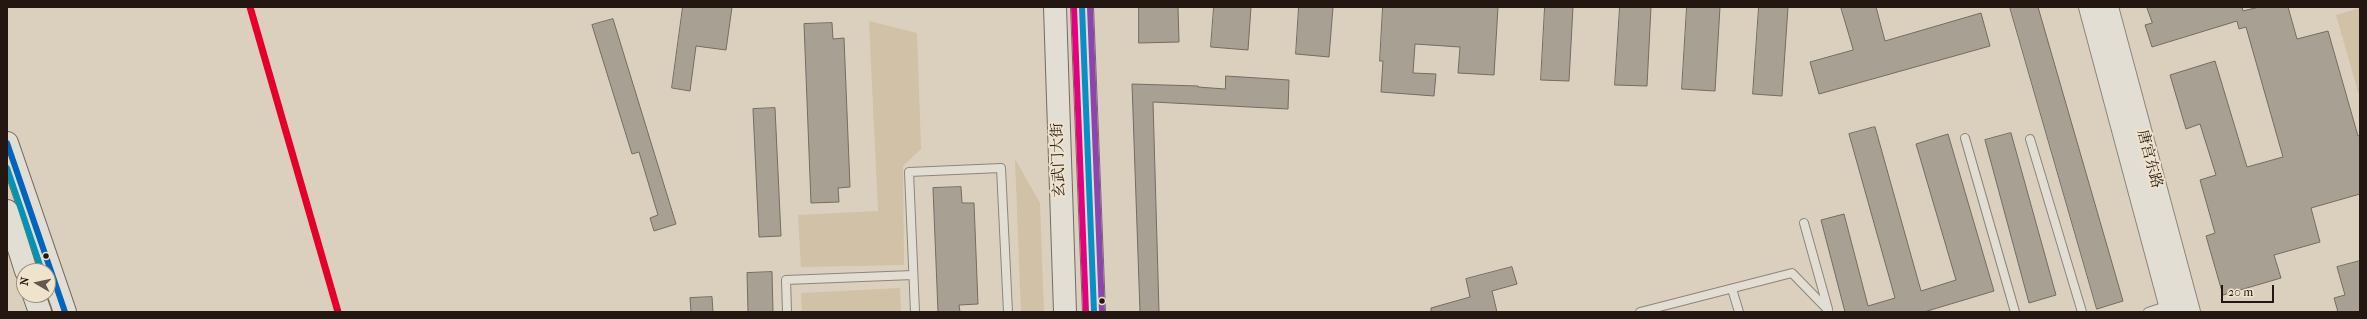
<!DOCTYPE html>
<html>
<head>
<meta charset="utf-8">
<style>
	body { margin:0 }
	#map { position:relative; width:2367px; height:319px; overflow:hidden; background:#dbd0bd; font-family:"IM FELL French Canon",serif }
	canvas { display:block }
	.frame { position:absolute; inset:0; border:8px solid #241712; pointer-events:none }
	.north { position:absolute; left:16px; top:263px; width:40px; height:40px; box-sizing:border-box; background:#f0e3cc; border:1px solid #9e9182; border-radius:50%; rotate:279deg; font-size:11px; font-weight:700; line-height:16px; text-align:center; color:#241712 }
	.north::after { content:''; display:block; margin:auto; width:14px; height:18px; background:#64584e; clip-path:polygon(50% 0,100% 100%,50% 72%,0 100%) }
	.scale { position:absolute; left:2221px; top:285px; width:53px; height:18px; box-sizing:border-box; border:2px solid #241712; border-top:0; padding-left:5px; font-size:12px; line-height:14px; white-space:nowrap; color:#241712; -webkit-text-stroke:3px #f0e3cc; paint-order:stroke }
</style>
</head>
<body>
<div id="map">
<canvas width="2367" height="319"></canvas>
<div class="frame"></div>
<div class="north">N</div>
<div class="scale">20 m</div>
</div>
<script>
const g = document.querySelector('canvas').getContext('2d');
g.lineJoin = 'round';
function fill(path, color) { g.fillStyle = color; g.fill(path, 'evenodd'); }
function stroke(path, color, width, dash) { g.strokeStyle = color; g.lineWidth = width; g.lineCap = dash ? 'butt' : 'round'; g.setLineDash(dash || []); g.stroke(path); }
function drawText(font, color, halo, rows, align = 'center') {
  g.font = font + ' "IM FELL French Canon","Noto Serif SC",serif'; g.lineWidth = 4; g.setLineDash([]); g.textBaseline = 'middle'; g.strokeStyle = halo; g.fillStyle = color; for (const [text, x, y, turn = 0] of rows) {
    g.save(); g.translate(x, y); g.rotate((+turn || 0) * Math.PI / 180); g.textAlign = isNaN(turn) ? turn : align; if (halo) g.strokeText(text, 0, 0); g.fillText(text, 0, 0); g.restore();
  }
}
fill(new Path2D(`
	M2360,8V99L2336,15Z
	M869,21L917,33L921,149L903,166L904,265L801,267L798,215L878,211Z
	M1015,159L1040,203L1044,312H1021Z
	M900,288L901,312H802L801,293Z`), '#d0c1a7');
const building = new Path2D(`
	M683,7H732L726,50L696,46L690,91L672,88Z
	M1139,7H1178L1179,42L1139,43Z
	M1214,7H1251L1248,50L1211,47Z
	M1299,7H1333L1329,57L1296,54Z
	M1383,7H1498L1494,75L1458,73L1460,47L1415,44L1413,73L1436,74L1434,96L1381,92L1383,61H1380Z
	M1545,7H1573L1569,81L1541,80Z
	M1620,7H1651L1647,86L1615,85Z
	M1687,7H1720L1715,91L1682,89Z
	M1759,7H1788L1782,96L1753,94Z
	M1841,7H1876L1885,41L1981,13L1990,46L1819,94L1810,62L1853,50Z
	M2010,7H2038L2123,301L2097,309Z
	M2147,7H2242L2243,11L2259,7H2288L2297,39L2328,31L2358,136L2360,135V194L2311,208L2320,242L2274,255L2281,278L2223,295L2206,236L2215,233L2200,180L2216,175L2200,124L2186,129L2170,75L2215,61L2247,167L2283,157L2246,27L2239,29L2237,21L2152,47L2145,25L2152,23Z
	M613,19L676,224L654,231L650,218L658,215L639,152L632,154L592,25Z
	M832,23L833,39L844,38L850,187L838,188L839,202L811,203L804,24Z
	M1226,76L1289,80L1288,109L1153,102L1159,312H1140L1132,84L1198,86V87L1225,89Z
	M775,108L781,236L759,237L753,109Z
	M1875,127L1921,291L1956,280L1916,144L1948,134L1994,291L1924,312H1845L1821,220L1844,214L1868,306L1895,298L1849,134Z
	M2011,133L2056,295L2029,303L1985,140Z
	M961,187L962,203H974L978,304L959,305L960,312H938L933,188Z
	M2360,261V312H2338L2334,298L2345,295L2337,267Z
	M1512,267L1517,284L1492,291L1497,312H1431V308L1470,297L1466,279Z
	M772,272L773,312H748L747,273Z
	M712,297L713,312H691L690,298Z`);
fill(building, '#a8a093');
stroke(building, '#736c62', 1);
const service = new Path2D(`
	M1965,138L2015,312
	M2030,139L2082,312
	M1804,223L1828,309
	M1732,289L1739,312
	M787,312L786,280L913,275
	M915,312L909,172L1001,168L1008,312
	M1640,312L1792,273L1828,310
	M2148,312L2169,305`);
const tertiary = new Path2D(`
	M2089,7L2171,312
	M2108,7L2190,312`);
const secondary = new Path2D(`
	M1055,7L1065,312
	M1082,7L1094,312
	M7,143L65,312
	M7,211L26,271
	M34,295L40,312`);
stroke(service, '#8c857a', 10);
stroke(tertiary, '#8c857a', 22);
stroke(secondary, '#736c62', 24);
stroke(service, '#e3ded4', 8);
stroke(tertiary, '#e3ded4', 20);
stroke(secondary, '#e3ded4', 22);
stroke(new Path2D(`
	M1082,7L1094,312`), '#0790c3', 6);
stroke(new Path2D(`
	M1074,7L1086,312`), '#e5007d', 6);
stroke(new Path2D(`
	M1090,7L1102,312`), '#8e44ad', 6);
stroke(new Path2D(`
	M7,143L65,312`), '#0065bd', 6);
stroke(new Path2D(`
	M7,168L42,271`), '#0593b2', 6);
stroke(new Path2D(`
	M250,7L338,312`), '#e4002b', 7);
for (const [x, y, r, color] of [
	[46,256,3.5,"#241712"],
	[1102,301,3.5,"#241712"]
]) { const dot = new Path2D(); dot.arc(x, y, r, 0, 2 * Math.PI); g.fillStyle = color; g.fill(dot); stroke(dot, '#f0e3cc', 1.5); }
drawText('15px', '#241712', '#f0e3cc', [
	["唐宫东路",2149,159,75],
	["玄武门大街",1059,160,-92]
]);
</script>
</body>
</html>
